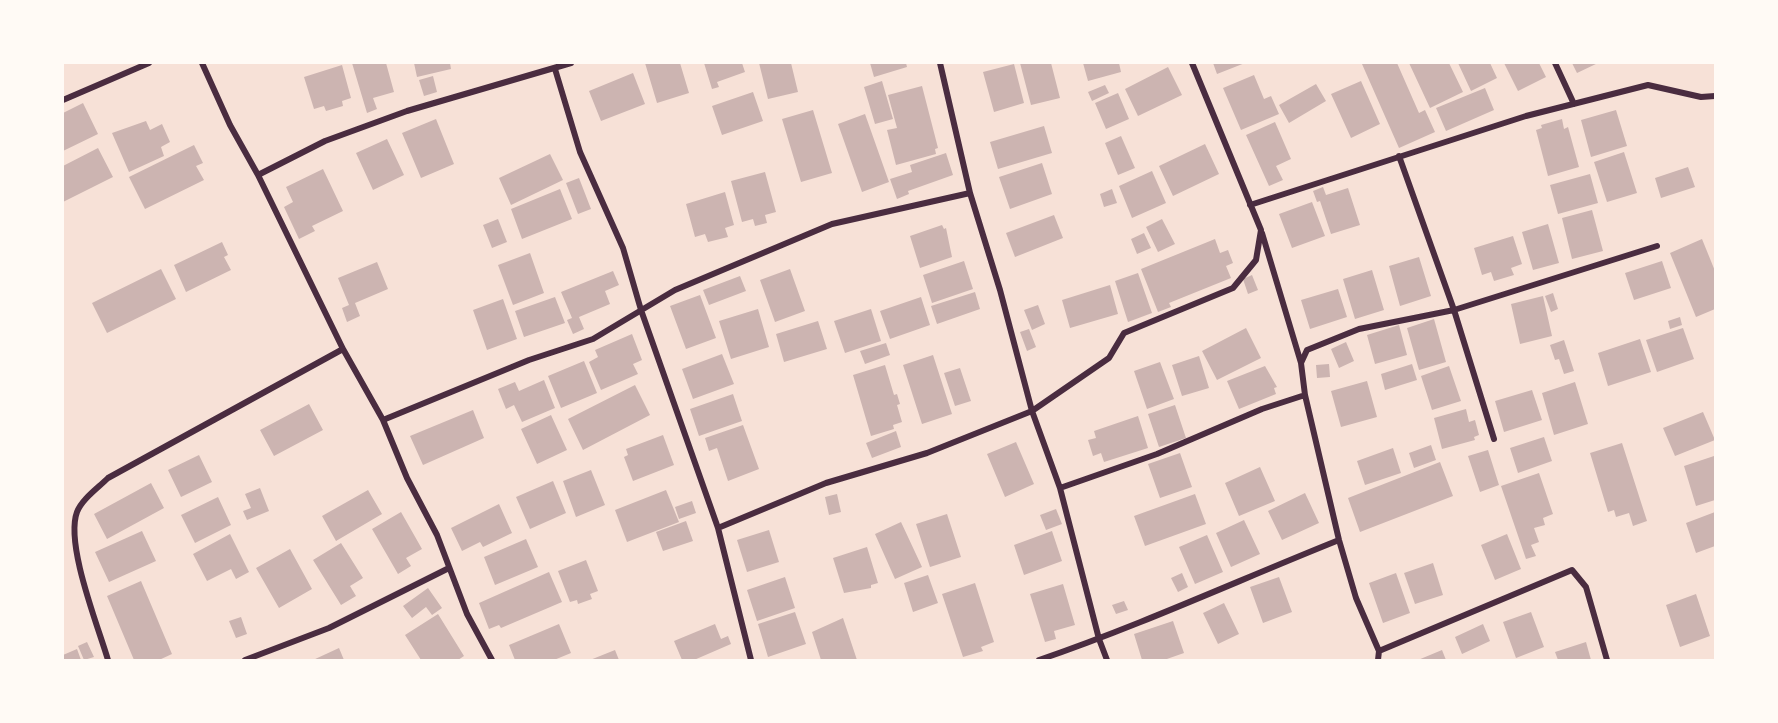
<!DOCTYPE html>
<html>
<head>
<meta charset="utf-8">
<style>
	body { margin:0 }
	#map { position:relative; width:1778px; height:723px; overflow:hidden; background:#f7e1d7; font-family:Inter,sans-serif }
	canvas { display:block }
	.frame { position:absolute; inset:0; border:64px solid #fffaf5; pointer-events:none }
</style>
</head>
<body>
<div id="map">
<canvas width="1778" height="723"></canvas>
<div class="frame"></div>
</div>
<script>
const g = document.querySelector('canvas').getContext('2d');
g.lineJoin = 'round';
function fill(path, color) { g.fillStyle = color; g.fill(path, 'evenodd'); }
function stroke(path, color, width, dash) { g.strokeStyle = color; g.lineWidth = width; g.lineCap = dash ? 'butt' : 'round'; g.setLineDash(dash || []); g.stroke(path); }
fill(new Path2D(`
	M352,63H386L394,92L373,98L377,109L367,113Z
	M414,63H450L451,69L417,77Z
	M645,63H680L689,93L657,103Z
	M704,63H742L745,72L717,82L719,87L712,89Z
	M759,63H791L798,92L768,99Z
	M870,63H906L907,67L874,77Z
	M1020,63H1051L1060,98L1031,105Z
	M1083,63H1119L1121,72L1088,81Z
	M1213,63H1245L1217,74Z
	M1397,63L1419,113L1425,110L1435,132L1399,148L1362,64Z
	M1409,63H1449L1463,92L1430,108Z
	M1458,63H1490L1497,78L1471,91Z
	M1504,63H1539L1546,77L1518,91Z
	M1572,63H1598L1577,73Z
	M1014,64L1024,103L994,112L983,72Z
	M342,65L351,98L342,101L343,106L326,111L324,106L314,109L304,77Z
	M1168,67L1182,95L1138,116L1125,89Z
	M633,73L645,104L601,121L589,91Z
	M1254,75L1264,99L1271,96L1279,114L1241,130L1223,88Z
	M433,76L437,92L424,96L419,80Z
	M882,81L893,119L875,124L864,87Z
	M1361,81L1380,124L1351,138L1331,94Z
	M1316,84L1326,101L1289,123L1279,105Z
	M1105,85L1109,93L1092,101L1088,92Z
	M922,86L938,148L935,149L936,154L896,165L887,130L897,128L888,95Z
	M1485,88L1494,110L1446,131L1436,108Z
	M753,92L763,121L722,135L712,106Z
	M1118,93L1129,119L1106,129L1095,103Z
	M83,103L98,134L63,151V113Z
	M813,110L832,173L801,182L782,119Z
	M1616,110L1627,146L1591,157L1581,120Z
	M865,114L889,182L862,192L838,124Z
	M436,119L454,164L421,178L402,133Z
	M1562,119L1564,129L1568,127L1579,167L1548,176L1536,130L1542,128L1541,125Z
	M146,121L150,130L162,124L170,142L161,147L164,156L129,172L112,133Z
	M1275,122L1291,159L1276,166L1283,180L1269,186L1246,135Z
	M1044,126L1052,153L998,169L990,142Z
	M1121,136L1135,168L1118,175L1105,143Z
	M387,139L404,175L373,190L356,153Z
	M1205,144L1219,174L1173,196L1159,166Z
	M194,145L203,163L196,166L204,180L145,209L129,177Z
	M98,148L113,177L63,202V166Z
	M1624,152L1637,193L1607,202L1594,162Z
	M946,153L953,175L908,191L909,194L897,199L890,179L912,172L910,165Z
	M550,154L563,180L511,205L499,178Z
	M1042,163L1052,194L1010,209L999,177Z
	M1688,167L1695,187L1661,198L1655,178Z
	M323,169L343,211L312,226L315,231L299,239L284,207L293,202L286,187Z
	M1152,171L1166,203L1132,218L1119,186Z
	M765,172L776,212L765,215L767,223L755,226L753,219L742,222L731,181Z
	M1590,174L1598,203L1558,214L1550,185Z
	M579,178L591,209L578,214L566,183Z
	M1323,187L1326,195L1348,188L1360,225L1331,234L1320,201L1317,202L1313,191Z
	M560,189L572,219L522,239L511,209Z
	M1112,189L1117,203L1104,207L1100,194Z
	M725,192L734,225L725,228L728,237L708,242L705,234L695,237L686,204Z
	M1312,202L1325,236L1292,248L1279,214Z
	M1592,210L1603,251L1572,259L1562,218Z
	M1054,215L1063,238L1015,257L1006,233Z
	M498,219L507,242L492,248L483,225Z
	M1162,219L1175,244L1158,252L1146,227Z
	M1548,224L1559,263L1533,270L1522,232Z
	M942,225L944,229L946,228L952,257L920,268L910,236Z
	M1144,233L1151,248L1137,254L1131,239Z
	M1513,236L1522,264L1511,268L1514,275L1494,281L1491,272L1482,275L1474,248Z
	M1215,239L1220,253L1228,250L1233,263L1226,266L1231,278L1169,303L1171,307L1158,312L1141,269Z
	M1702,239L1715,271V309L1696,317L1670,253Z
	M222,242L228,255L224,257L231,270L186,292L174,265Z
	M530,253L544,293L513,305L498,265Z
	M1419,257L1431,296L1400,306L1389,266Z
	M964,261L973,289L932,303L923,275Z
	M1662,261L1671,288L1634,300L1625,273Z
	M377,262L388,289L355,303L360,316L347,322L342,308L349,305L338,278Z
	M161,269L176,299L107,333L92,303Z
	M790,269L805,311L775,322L760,280Z
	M1372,270L1384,310L1355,319L1343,279Z
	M613,271L619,285L605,291L610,304L579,317L584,329L573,334L567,320L572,318L561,292Z
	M1138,273L1152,313L1128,322L1115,281Z
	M1252,275L1258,290L1248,294L1243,279Z
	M740,276L746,291L709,305L703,290Z
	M1110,285L1118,314L1070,328L1062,300Z
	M1338,289L1347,317L1310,329L1301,300Z
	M975,292L980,309L937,324L931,306Z
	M1553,293L1558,309L1551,312L1545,296Z
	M700,295L716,338L686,349L670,306Z
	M1543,296L1552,336L1520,344L1511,304Z
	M555,297L565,323L524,337L515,311Z
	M921,297L930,325L890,339L880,311Z
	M503,299L517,339L487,350L473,310Z
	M1038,305L1045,324L1032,330L1024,310Z
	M758,309L769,347L731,359L719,321Z
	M871,309L881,341L845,353L834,321Z
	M1680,317L1682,325L1670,329L1668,321Z
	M1434,319L1446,362L1419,370L1407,328Z
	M818,321L827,349L784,362L776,334Z
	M1399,325L1407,355L1375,364L1367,335Z
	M1246,328L1261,358L1217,380L1202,351Z
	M1683,328L1694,359L1657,372L1646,340Z
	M1029,329L1036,347L1027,351L1020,332Z
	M632,334L642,360L633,364L638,374L601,390L589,362L598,357L595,350Z
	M1640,339L1651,372L1608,386L1598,353Z
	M1564,340L1574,371L1564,374L1559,359L1555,360L1550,345Z
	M1346,342L1354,361L1339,368L1331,349Z
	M886,343L890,355L865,364L860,351Z
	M722,354L734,384L693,399L682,369Z
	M933,355L952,414L922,424L903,365Z
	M1199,356L1209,388L1182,396L1172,365Z
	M584,361L597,393L561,408L548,376Z
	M1160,362L1174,399L1147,409L1134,371Z
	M1329,364L1330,377L1317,378L1316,365Z
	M1412,364L1417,380L1385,390L1381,374Z
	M885,365L894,395L897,394L900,404L897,405L902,422L893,425L894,429L871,436L853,375Z
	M1265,366L1277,387L1274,388L1276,394L1239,409L1227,381Z
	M1449,366L1461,401L1432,410L1421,376Z
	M960,368L971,401L955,406L944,373Z
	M544,380L555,408L522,422L514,405L506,409L498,389L515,382L519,391Z
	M1367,381L1377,417L1341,427L1331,391Z
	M1575,382L1588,424L1554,435L1542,393Z
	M635,385L650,415L583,450L568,419Z
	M1532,390L1542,420L1504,432L1495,401Z
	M733,394L742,421L699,436L690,409Z
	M309,404L323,430L274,456L260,430Z
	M1175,405L1186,438L1159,447L1148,414Z
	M1466,409L1469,422L1475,420L1479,435L1474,437L1475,440L1442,449L1434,418Z
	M473,410L484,438L423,465L410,436Z
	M1703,412L1715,440L1675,456L1663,428Z
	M551,415L567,450L537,464L521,429Z
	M1138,416L1148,448L1104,462L1101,453L1093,456L1088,440L1096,438L1094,431Z
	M743,425L759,469L728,481L717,448L709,451L705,438Z
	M896,431L901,447L872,458L866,443Z
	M663,435L674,465L633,481L624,457L628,455L626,449Z
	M1544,437L1552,461L1518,473L1510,448Z
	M1016,442L1034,484L1005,497L987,454Z
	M1622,443L1647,521L1633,526L1629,513L1616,517L1614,510L1608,512L1590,453Z
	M1431,445L1436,460L1414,468L1409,453Z
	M1393,448L1401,473L1365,485L1357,461Z
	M1488,450L1499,485L1480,492L1468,456Z
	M1180,453L1192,487L1160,498L1148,464Z
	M199,455L212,482L181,497L168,470Z
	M1714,456L1715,500L1696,506L1684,466Z
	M1440,462L1453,496L1360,532L1348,498Z
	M1260,467L1275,501L1239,516L1225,483Z
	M591,470L605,505L576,517L563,481Z
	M1539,473L1553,514L1543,518L1545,525L1534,528L1539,542L1531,545L1536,556L1526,559L1501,486Z
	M553,481L566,513L530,529L516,497Z
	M151,483L164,508L107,539L94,514Z
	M260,488L269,511L247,520L243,511L251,508L245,494Z
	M368,490L382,514L336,541L322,516Z
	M666,490L679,522L627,542L615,510Z
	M1305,493L1319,523L1282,540L1268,511Z
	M837,494L841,512L829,515L825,497Z
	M1195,494L1206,524L1145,546L1134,516Z
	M218,497L231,525L195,543L181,515Z
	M692,501L696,513L679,519L675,507Z
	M499,504L512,533L483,547L480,542L462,551L451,528Z
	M1056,509L1062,524L1046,530L1040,515Z
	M401,512L422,549L406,558L411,566L398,574L372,529Z
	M1715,512V546L1696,553L1686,523Z
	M947,514L961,557L930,567L916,524Z
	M1244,520L1260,554L1231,567L1216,533Z
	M686,521L693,541L663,551L656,532Z
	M901,522L922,567L895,579L875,534Z
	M769,530L779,562L747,572L737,540Z
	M142,531L156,561L109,582L95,552Z
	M1052,531L1062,561L1024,575L1014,545Z
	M230,534L249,572L236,579L231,569L207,581L193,554Z
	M1507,534L1521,569L1495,580L1481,545Z
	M1207,535L1223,572L1195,584L1179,547Z
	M526,539L538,567L495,585L484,557Z
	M341,543L363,578L350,586L356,596L341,605L313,560Z
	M867,547L878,583L871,585V588L844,593L833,558Z
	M290,549L312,589L279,608L256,568Z
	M586,560L598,591L590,594L592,599L578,604L577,600L570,602L558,571Z
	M1433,563L1443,595L1415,604L1404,573Z
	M549,572L562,602L501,628L499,625L489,629L479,603Z
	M1182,573L1188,587L1178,592L1171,578Z
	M1396,573L1410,613L1383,623L1369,583Z
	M928,575L938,603L913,612L904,583Z
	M785,577L795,608L757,621L747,590Z
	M1279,577L1292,612L1263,623L1250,587Z
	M141,581L172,654L159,660H134L107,596Z
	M975,583L994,642L981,647L983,651L963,657L942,594Z
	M1063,584L1075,625L1054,631L1056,639L1045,642L1030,594Z
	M428,588L442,608L432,615L426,607L412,618L403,606Z
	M1696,594L1710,636L1680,647L1666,605Z
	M1124,601L1128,610L1116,614L1112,605Z
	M1224,603L1239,634L1218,644L1203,613Z
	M795,612L806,644L768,657L758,624Z
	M1531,612L1544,647L1516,658L1503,622Z
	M438,614L464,656L458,660H421L405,635Z
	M241,617L247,634L236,638L229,621Z
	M843,618L857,660H821L812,632Z
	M1173,621L1184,653L1164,660H1142L1134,634Z
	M559,624L571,653L554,660H515L509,645Z
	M715,624L721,639L728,636L731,644L694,660H682L674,641Z
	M1483,624L1490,641L1462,654L1455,637Z
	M87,642L94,657L84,660L78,646Z
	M1586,642L1591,660H1558L1555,652Z
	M339,648L344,660H313Z
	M77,649L81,660H63V655Z
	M615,650L619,660H590Z
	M1442,650L1446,660H1418Z`), '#ccb4b1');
stroke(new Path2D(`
	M202,63L230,125L258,175L343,349L383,420L407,478L437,535L467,614L492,660
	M940,63L970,193L1000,290L1032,411L1060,488L1099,639L1107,660
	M1555,63L1574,104
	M555,69L580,152L623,248L641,310L718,528L751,660
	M63,100L149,63
	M1399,156L1454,310L1494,439
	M258,175L325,141L407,111L571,63
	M1250,205L1526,116L1648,85L1701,97L1715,96
	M1262,233L1301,363
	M383,420L529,360L593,339L675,290L832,224L970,193
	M1060,488L1157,454L1262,409L1305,395
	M718,528L826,483L927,453L1032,411L1109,358L1124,333L1233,288L1256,260L1261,230L1192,63
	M1379,651L1572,570L1586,587L1607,660
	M108,660C98,626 65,544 77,512C82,499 98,488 108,478L343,349
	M245,660L329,628L449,568
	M1039,660C1141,625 1239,580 1339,540
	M1378,660L1379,651L1356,598L1339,540L1305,395L1301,363L1307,350L1359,329L1454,310L1657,246`), '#4a2c40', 6);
</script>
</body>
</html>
